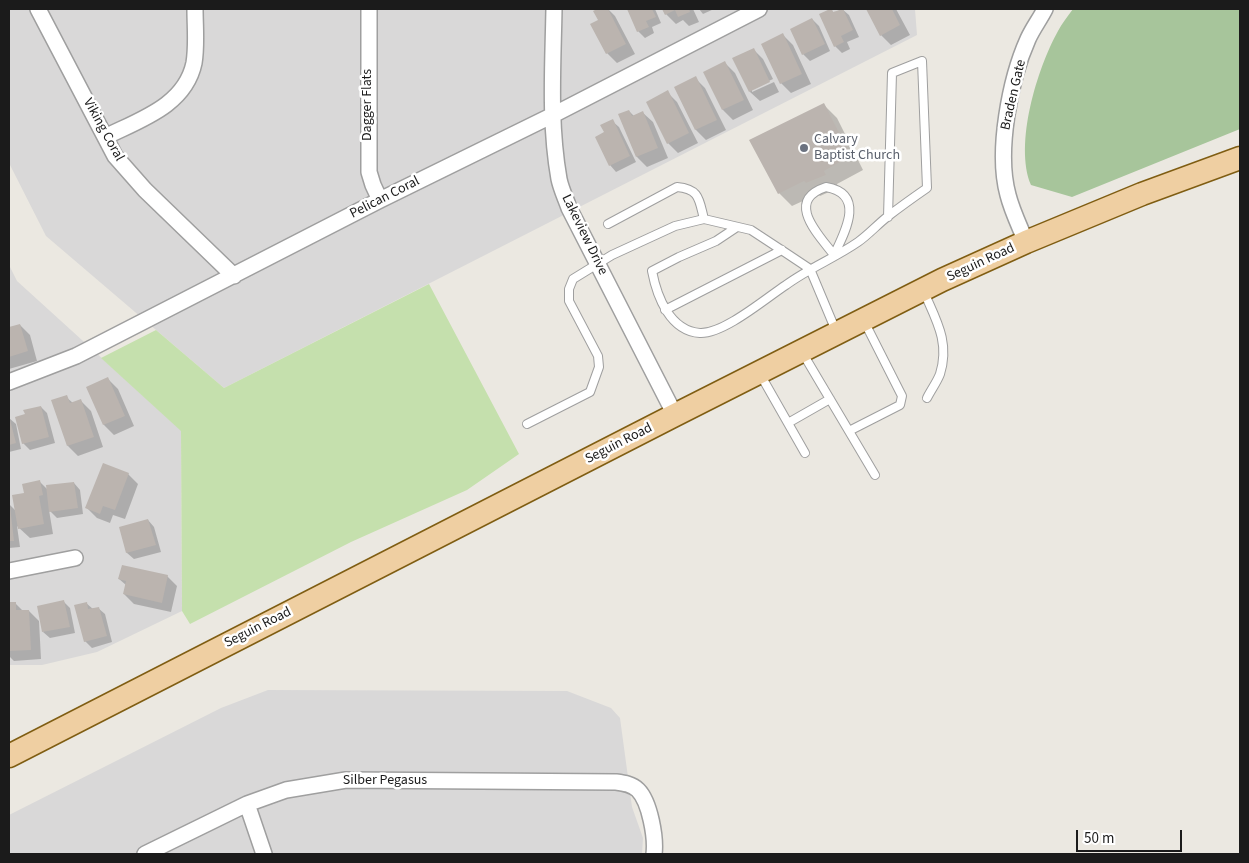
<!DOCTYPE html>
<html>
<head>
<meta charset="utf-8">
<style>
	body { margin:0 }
	#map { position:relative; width:1249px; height:863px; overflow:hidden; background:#ebe8e1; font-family:"Source Sans 3",sans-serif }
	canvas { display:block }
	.frame { position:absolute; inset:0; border:10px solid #1b1b1b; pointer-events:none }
	.scale { position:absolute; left:1076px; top:830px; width:106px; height:22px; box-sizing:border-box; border:2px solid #1b1b1b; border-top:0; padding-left:6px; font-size:15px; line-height:18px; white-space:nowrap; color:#1b1b1b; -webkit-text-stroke:4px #fff; paint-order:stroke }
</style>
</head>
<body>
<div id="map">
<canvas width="1249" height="863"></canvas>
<div class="frame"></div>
<div class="scale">50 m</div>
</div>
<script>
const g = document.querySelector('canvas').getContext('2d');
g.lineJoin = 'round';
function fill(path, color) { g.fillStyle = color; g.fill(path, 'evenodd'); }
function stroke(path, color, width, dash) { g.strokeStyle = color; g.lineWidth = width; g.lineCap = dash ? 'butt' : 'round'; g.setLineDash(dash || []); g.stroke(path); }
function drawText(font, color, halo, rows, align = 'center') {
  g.font = font + ' "Source Sans 3",sans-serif'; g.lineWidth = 5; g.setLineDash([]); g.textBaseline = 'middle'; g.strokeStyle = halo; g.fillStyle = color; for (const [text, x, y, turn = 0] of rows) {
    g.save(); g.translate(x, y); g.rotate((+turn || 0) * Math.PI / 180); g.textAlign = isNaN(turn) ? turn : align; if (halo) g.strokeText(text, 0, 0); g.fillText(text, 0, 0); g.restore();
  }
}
fill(new Path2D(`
	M9,9H915L917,35L224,388L46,236L9,163Z
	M9,265L17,281L181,430L182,611L97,652L42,665H9Z
	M268,690L567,691L611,708L620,718L632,807L643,838L642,854H9V815L221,708Z`), '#d9d8d8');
fill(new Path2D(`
	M429,284L519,454L467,490L351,542L190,624L182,611L181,431L101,358L156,330L224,388Z`), '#c5e0ad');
fill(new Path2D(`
	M1073,9H1240V129L1072,197L1031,185C1014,144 1037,69 1058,31C1062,23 1068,16 1073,9Z`), '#a7c59b');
fill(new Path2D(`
	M599,9H608L615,16L635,54L617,63L607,53L600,21L595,11Z
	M629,9H655L661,23L652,27L654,33L645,38L638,31Z
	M664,9H693L699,22L689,26L683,20L676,24L666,14Z
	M699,9H714L703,14Z
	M842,9L849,15L859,37L847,42L850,49L842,53L835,46L831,10L834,13Z
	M868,9H896L910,35L891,45L881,35Z
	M812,19L819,26L830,51L810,61L803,54Z
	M783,35L793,45L811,84L791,93L781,83Z
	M753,49L763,59L773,79L752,89V92L774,82L779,92L760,101L750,92Z
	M725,63L735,73L753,110L733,120L723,110L705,73Z
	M695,78L705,88L726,130L706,140L696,130L676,88Z
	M667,92L677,102L698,143L678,153L668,143Z
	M823,104L837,118L863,170L837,184L838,188L820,196L818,194L792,206L779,193Z
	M629,111L634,116L643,113L653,122L668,158L647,167L637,157Z
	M612,121L619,127L636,162L616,172L610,165L605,133Z
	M20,325L30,335L37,361L9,369V329Z
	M108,379L118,389L134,426L114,435L104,425L88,387Z
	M66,397L73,403L81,401L91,411L103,447L78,456L68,446L53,401Z
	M41,407L47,413L55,443L30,450L23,443L26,415Z
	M9,418L16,424L21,449L9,452Z
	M128,474L138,484L125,519L113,515L110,523L97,518L87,508Z
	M40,482L48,490L74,483L80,490L83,514L57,518L49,510L53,534L30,538L17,526L20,547L9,548V504L16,511L25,494Z
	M148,520L154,527L161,552L134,559L127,553L120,528Z
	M167,576L177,586L171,612L134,604L124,594L126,585L119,579Z
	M64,602L70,608L75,633L50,638L43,632Z
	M15,603L23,611H29L39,621L41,659L14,661L9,656V604Z
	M86,603L93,609L98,608L105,614L112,642L92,648L85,641Z`), '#0003');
fill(new Path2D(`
	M597,9H608L626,44L606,54L590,24L598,20L593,11Z
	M627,9H652L656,17L646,21L649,27L637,32Z
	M662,9H689L690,12L678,17L675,10L665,15Z
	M830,9H832L833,12L843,9L853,30L841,36L844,42L834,47L819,14Z
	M866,9H892L900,25L880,36Z
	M812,18L825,44L802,55L790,29Z
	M783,33L802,74L780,84L761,44Z
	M754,48L770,82L749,92L732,58Z
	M725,61L744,100L722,110L703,72Z
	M696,76L717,120L695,130L674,87Z
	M668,90L689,133L667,144L646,102Z
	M824,103L851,156L824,171L826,175L806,183L804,181L778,194L749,140Z
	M629,110L632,116L643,111L658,148L636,157L618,114Z
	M613,119L630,156L609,166L595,137L604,132L600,125Z
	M20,324L28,351L9,357V327Z
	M108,377L125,416L103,425L86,387Z
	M67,395L70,403L81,399L94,437L67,446L51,400Z
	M41,406L49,437L22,444L15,417L25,414L23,410Z
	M9,416L16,443L9,445Z
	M103,463L129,473L115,510L103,506L100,514L85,508Z
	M40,480L43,495L39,496L44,524L18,529L12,495L24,493L22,484Z
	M74,482L78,508L49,512L46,485Z
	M9,506H10L14,541H9Z
	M148,519L156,545L126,553L119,527Z
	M122,565L168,575L162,603L123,594L126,581L118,579Z
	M64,600L70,627L42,632L37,606Z
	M9,602H16V610H29L31,650L9,651Z
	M87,602L88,609L99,607L107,636L84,642L74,605Z`), '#bbb4af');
const lane = new Path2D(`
	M826,187C866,194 845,232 834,255C819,235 784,201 826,187Z
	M608,224L677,187C700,189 699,200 704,219
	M737,227L716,241L679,257L652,271C657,297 670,331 700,333C724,334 766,298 786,285C809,268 835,258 858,242C868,235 877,225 887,217C900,207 914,197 927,188L922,61L892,73L888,217
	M924,292C936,320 950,342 940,374C937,382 931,390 927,398
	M665,310L782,250
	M802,352L875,475
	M760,374L805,453
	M788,423L830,399
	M527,424L590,392L599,367L598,356L569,301V289L573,279L612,255L675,226L704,219L751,230L786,253L810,269L836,331
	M849,431L900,405L902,396L864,321`);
const street = new Path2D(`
	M38,9L115,156L145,190L234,276
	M369,9V172L373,185L380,200
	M554,9C553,65 549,123 559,179C561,189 566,199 569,208L675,415
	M105,137C139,120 185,106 194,63C197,45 195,27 195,9
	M1026,242C1020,227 1012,211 1008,195C996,152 1010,79 1028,39C1033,28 1040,19 1045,9
	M9,382L76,356L380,200L553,115L759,9
	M9,571L75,558
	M247,804L264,854
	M145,854L247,804L286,790L346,780L616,782C624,783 632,784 638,790C650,802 656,838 654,854`);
const primary = new Path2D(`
	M9,756L675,415L942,280L1026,242L1142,194L1240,158`);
stroke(lane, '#9f9f9f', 10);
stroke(street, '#9f9f9f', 18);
stroke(primary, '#7f5d12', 25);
stroke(lane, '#fff', 8);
stroke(street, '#fff', 15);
stroke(primary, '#efcfa2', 22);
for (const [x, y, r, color] of [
	[804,148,5,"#6b7280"]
]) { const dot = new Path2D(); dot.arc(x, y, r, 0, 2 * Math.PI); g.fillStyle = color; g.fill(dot); stroke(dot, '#fff', 2); }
drawText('14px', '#1b1b1b', '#fff', [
	["Braden Gate",1014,95,-77],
	["Dagger Flats",368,105,-90],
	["Viking Coral",103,130,61],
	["Pelican Coral",385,198,-27],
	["Lakeview Drive",584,235,64],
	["Seguin Road",981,263,-25],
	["Seguin Road",619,444,-27],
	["Seguin Road",258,628,-27],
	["Silber Pegasus",385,781]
]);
drawText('14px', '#5b616d', '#fff', [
	["Calvary",814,140],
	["Baptist Church",814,156]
], 'left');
</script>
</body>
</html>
